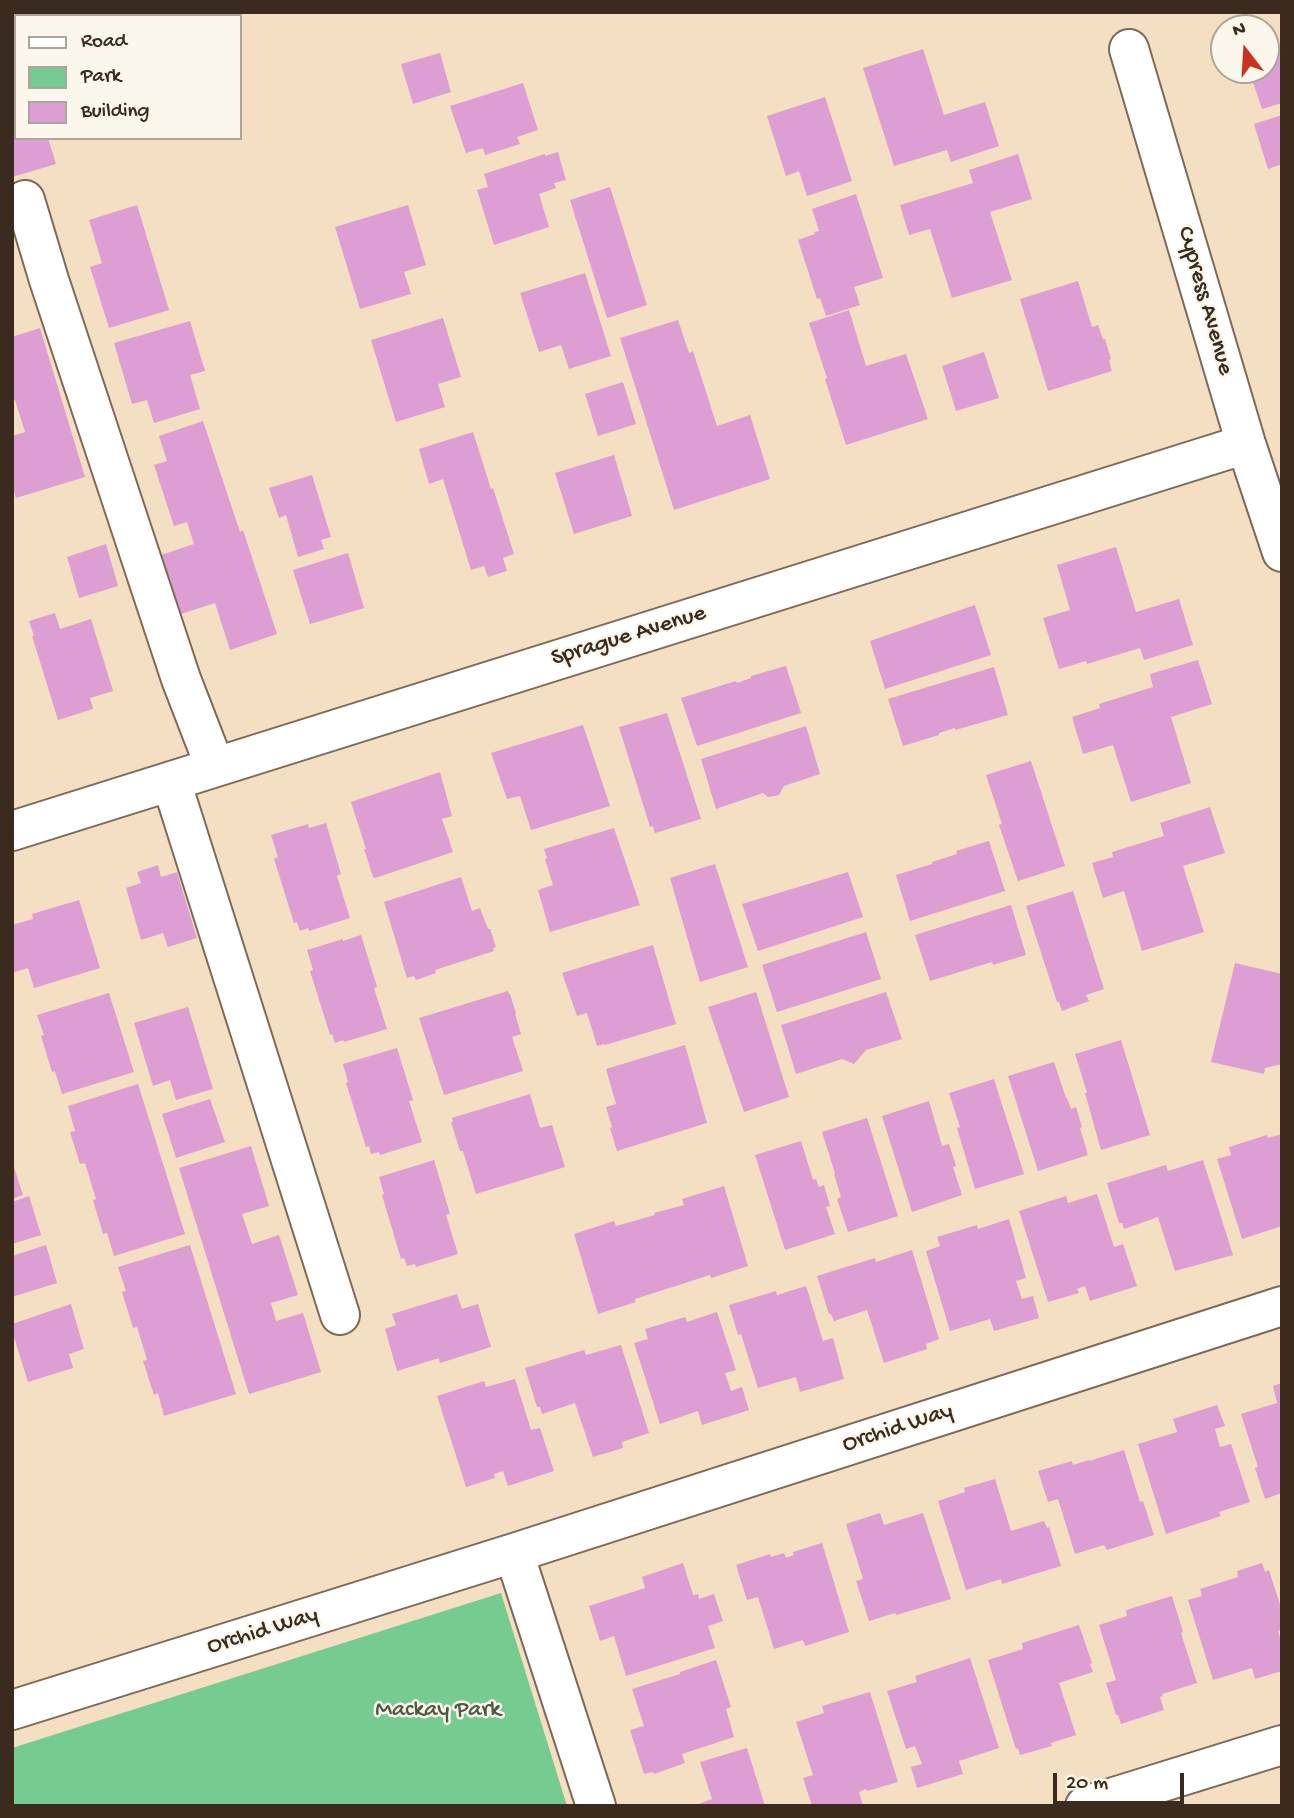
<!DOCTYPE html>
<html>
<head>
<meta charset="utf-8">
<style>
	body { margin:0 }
	#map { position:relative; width:1294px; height:1818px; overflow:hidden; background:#f4dfc3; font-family:"Gochi Hand",sans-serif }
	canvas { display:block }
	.frame { position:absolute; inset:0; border:14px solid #3b2a1e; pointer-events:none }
	.legend { position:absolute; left:14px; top:14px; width:228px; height:126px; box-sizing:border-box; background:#fbf7ec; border:2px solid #aea59a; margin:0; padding:9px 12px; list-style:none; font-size:21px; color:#3b2a1e }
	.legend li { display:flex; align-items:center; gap:14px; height:35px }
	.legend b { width:35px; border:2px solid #aea59a }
	.north { position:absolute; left:1210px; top:14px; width:70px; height:70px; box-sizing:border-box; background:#fbf7ec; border:2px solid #aea59a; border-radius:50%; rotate:343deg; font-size:19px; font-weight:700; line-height:28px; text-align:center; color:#3b2a1e }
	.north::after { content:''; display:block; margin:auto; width:24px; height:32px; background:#c8321e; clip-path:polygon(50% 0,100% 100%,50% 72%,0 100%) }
	.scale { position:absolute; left:1053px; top:1773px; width:131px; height:32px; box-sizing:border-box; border:4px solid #3b2a1e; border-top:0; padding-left:9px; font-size:21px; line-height:24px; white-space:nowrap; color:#3b2a1e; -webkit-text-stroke:5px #fbf7ec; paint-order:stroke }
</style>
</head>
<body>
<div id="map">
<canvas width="1294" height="1818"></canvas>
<div class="frame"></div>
<ul class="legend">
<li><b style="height:9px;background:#fff"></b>Road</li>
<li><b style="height:19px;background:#75cb90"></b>Park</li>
<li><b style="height:19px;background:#dd9ed4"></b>Building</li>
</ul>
<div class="north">N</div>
<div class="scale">20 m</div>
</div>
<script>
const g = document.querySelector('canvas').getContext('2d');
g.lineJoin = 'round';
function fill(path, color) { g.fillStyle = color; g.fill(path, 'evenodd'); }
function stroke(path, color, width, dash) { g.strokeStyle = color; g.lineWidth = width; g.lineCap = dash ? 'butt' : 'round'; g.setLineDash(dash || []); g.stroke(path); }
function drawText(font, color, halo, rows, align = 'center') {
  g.font = font + ' "Gochi Hand",sans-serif'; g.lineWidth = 5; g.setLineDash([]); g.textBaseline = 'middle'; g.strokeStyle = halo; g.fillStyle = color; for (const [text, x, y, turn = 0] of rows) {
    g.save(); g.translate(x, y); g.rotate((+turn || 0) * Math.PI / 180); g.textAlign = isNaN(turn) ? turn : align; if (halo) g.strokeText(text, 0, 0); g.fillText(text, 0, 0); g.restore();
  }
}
fill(new Path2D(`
	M501,1593L567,1806H12V1748Z`), '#75cb90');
fill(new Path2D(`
	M30,12H54L55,16H21Z
	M139,12H218L219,15L140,16Z
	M16,17V80L12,81V18Z
	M923,49L944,115L985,102L999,146L951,162L947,150L894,166L863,68Z
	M1282,51V103L1262,109L1249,70H1266V56Z
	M440,53L451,92L413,104L401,64Z
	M523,83L538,130L517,137L520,144L485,155L483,148L466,153L450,106Z
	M825,97L852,181L807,196L799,171L786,176L767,116Z
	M1282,115V164L1268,169L1254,124Z
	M16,127V138H48L56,164L12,177V128Z
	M558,152L566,180L554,183L556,188L539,194L549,227L494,245L477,190L488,187L484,174L545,154V156Z
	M1018,154L1032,199L990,212L1012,280L952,298L930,229L909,235L900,205L973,183L969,170Z
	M610,187L647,305L607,318L570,200Z
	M856,194L883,278L854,287L860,305L826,316L820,298L817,299L798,240L815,234L814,232L819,231L812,209Z
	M137,205L169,310L109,328L90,267L102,263L89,220Z
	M408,205L426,265L404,272L411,294L360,309L335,227Z
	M585,273L611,356L569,369L561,345L539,352L520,293Z
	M1078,281L1092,327L1098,325L1103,339H1105L1111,359L1109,360L1112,371L1048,391L1020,299Z
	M849,310L866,366L906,354L928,419L846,445L825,379L827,378L809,323Z
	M443,318L461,377L438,384L445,407L396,422L371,340Z
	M678,320L689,353L693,351L717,426L750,415L770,479L674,510L620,338Z
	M190,321L205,371L190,375L200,409L154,423L147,400L132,404L114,343Z
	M40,328L85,477L16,498L12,484V436L25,432L15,400L12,401V337Z
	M984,352L999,398L956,411L942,366Z
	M623,382L636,424L598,436L585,394Z
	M203,421L240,532L243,530L277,634L230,650L215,603L178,615L158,556L194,544L187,522L174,526L154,465L167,461L159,436Z
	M473,432L491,489L493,488L514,554L503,558L507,571L488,577L484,566L471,570L443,479L429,484L419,449Z
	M614,455L632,516L574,534L555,473Z
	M312,475L331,537L321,540L324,549L298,557L286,515L279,518L269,488Z
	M106,544L118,586L79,598L67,557Z
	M1116,547L1136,612L1179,599L1193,645L1144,660L1140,648L1087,664L1086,661L1059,669L1043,618L1070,610L1057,565Z
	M348,553L364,608L310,624L293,570Z
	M975,605L991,655L885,689L870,641Z
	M55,613L60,629L91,619L113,691L90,698L93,709L58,720L32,636H34L29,621Z
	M1198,660L1212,704L1171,717L1191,783L1131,802L1113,745L1083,754L1072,717L1100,708L1099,704L1153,687L1150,674Z
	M786,666L801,713L697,746L681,698L736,681L737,683L751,678V676Z
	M994,667L1008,715L955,730V728L939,733V735L903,746L888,699Z
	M667,713L701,819L655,833L653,826L650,827L619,727Z
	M583,725L610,806L531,830L520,796L507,799L491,753Z
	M806,726L820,774L784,786L779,795L768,797L763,793L716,809L701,759Z
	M1031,761L1065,866L1018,881L999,825L1002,824L986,775Z
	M440,772L452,816L442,819L453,852L375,878L373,877L364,849H366L351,802Z
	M1210,807L1225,853L1183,866L1204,932L1142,951L1124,891L1103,898L1092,863L1113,857L1112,852L1164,836L1160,823Z
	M326,823L341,874L337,876L350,918L309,931L308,928L300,931L297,922L294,923L274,859L278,857L271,835L308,824L309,828Z
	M614,828L640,905L550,932L538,890L553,885L545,859L547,858L544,849Z
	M989,841L1005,891L910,921L896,875L932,864V862L957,854L956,851Z
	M715,864L748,967L700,982L670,878Z
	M158,865L161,877L177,872L197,938L168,947L163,933L141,940L126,888L141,883L137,872Z
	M848,872L863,917L758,951L742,904Z
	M461,877L472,911L480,908L488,929H490L496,947L493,948L494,951L435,970L436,973L416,980L414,976L407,978L384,902Z
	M1073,891L1104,989L1086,995L1089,1001L1062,1011L1059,1002H1057L1026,906Z
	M79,900L100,968L34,988L28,968L12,973V925L33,919L32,914Z
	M1011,905L1026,955L993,965L992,962L930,981L915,935Z
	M866,932L881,979L777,1012L762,965Z
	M361,935L377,987L374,988L387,1029L344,1042L343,1040L335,1043L332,1034L330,1035L310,971L313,970L307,950L343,939V941Z
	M653,945L676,1024L605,1045L604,1044L597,1046L587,1013L577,1016L562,973Z
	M1235,963L1282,974V1064L1265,1068L1264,1074L1211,1062Z
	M508,991L509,994H510L516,1013L515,1014L521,1034L512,1037L523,1071L444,1095L419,1018Z
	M756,992L789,1097L744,1112L708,1007Z
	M886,992L902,1039L866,1050L854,1064L842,1059L796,1074L781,1025Z
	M109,993L134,1072L62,1094L55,1071L52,1072L41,1036L44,1035L37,1015Z
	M188,1007L213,1089L176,1100L170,1080L153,1086L134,1023Z
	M1121,1040L1150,1135L1101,1150L1085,1093H1087L1075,1054Z
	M685,1045L707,1123L617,1151L610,1128L612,1127L606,1107L616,1104L606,1069Z
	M397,1048L413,1100L409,1101L422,1142L380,1155L379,1152L371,1154L369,1146L366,1147L346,1083L348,1082L343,1064Z
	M1054,1062L1066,1098H1067L1071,1109L1076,1107L1082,1127L1080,1128L1088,1155L1038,1171L1008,1076Z
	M994,1079L1024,1174L975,1189L957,1128L960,1127L949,1093Z
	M138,1084L185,1234L114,1256L107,1233L103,1234L93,1200L96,1199L85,1163L80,1164L70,1132L75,1131L68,1106Z
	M530,1094L540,1128L552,1125L565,1167L476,1194L463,1151H460L451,1122H453L452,1118Z
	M210,1099L225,1142L176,1158L162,1114Z
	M929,1101L942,1146L949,1144L956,1166L953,1167L962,1195L912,1212L882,1116Z
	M867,1118L898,1216L848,1232L837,1199L841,1197L834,1174L835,1173L822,1132Z
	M1282,1134V1226L1242,1239L1217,1159L1231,1155L1229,1147L1267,1135L1268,1138Z
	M801,1141L813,1180L816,1179L819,1187L824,1185L830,1206L826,1207L835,1234L785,1250L755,1155Z
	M251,1146L269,1206L242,1214L252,1244L279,1235L298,1295L271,1303L276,1321L303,1313L321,1372L249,1394L179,1168Z
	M434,1160L450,1214L446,1215L458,1254L416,1267L415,1264L407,1266L404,1258L401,1259L382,1195L384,1194L379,1177Z
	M1203,1160L1233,1255L1175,1271L1158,1217L1124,1229L1122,1223H1119L1107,1183L1166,1165L1168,1171Z
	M12,1161L23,1195L12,1199Z
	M724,1186L748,1266L711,1278L710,1275L635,1299L636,1302L598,1314L574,1234L614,1221L616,1226L655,1215L654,1213L684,1205L682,1199Z
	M1097,1194L1114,1247L1123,1244L1137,1286L1090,1301L1085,1286L1077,1289L1079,1293L1048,1302L1019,1211L1066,1196L1068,1203Z
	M29,1196L41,1235L12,1244V1202Z
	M1009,1219L1026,1278L1016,1281L1022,1299L1033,1296L1039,1318L994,1331L990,1319L950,1331L926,1251L940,1246L937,1237L977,1225L978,1229Z
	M46,1245L57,1283L12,1297V1256Z
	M190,1245L236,1394L164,1416L158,1393L154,1395L143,1361L147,1360L137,1327L133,1328L122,1292L126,1291L118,1267Z
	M912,1250L939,1339L926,1344L927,1349L884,1363L867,1310L834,1321L831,1314H829L817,1276L875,1258L876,1262Z
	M806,1286L823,1341L833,1338L844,1379L800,1392L796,1377L758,1388L741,1334L738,1335L729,1305L776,1291L777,1295Z
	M457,1294L462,1309L478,1304L491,1347L440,1363L439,1358L397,1371L385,1329L396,1325L392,1314Z
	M71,1304L84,1349L69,1354L73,1368L28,1382L12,1331V1324Z
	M717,1312L736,1370L725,1373L731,1391L742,1387L749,1410L702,1425L698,1411L660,1424L634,1343L648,1339L645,1329L685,1317L687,1322Z
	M621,1345L649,1433L622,1442L623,1448L593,1457L575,1403L542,1414L540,1407H537L525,1368L584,1350L586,1355Z
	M515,1379L531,1430L540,1428L554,1471L508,1486L503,1471L494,1474L495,1478L466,1487L437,1396L484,1381L486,1387Z
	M1282,1383V1493L1265,1499L1255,1468L1258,1467L1241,1414L1277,1403L1273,1386Z
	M1217,1405L1225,1426L1215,1429L1220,1447L1231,1444L1250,1502L1219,1512L1221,1516L1166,1534L1138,1444L1177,1432L1173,1419Z
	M1124,1450L1140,1502L1143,1501L1154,1535L1107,1550L1104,1545L1075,1554L1058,1499L1048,1502L1038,1471L1072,1461L1073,1465L1089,1460V1461Z
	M995,1479L1011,1531L1044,1521L1047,1528L1049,1527L1061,1566L1002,1584L1001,1579L966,1590L938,1501L965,1492L964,1488Z
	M880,1513L884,1525L923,1513L951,1599L896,1615L895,1613L869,1621L856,1581L863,1579L846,1524Z
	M822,1543L849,1632L805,1646L803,1640L774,1649L758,1597L747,1600L736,1565L770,1554L771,1557L784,1553L786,1558L794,1555L793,1552Z
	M683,1563L693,1595L698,1594L699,1599L714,1594L723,1621L708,1626L715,1648L626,1676L614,1636L600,1641L589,1606L645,1588L642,1577Z
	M1262,1563L1265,1572L1269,1570L1282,1611V1630L1278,1631L1282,1644V1671L1255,1679L1252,1668L1213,1680L1188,1600L1202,1596L1200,1589L1238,1577L1237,1571Z
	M1172,1596L1183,1632L1181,1633L1197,1683L1162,1694L1163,1696L1160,1697L1164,1710L1121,1724L1118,1715H1116L1106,1683L1116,1680L1099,1625L1127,1616L1126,1610Z
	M1079,1625L1092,1663L1090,1664L1093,1672L1059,1683L1076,1735L1051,1743L1052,1746L1020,1755L1018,1748L1016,1749L988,1660L1023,1649L1022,1643Z
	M970,1658L999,1748L959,1761L963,1774L917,1788L911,1767L922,1764L915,1746L906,1749L887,1691L917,1682L915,1676Z
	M716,1660L731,1707L726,1709L734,1737L682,1754L685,1763L654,1774L653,1772L644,1774L630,1730L644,1726L632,1689L680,1674V1672Z
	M870,1692L898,1782L867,1791L866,1789L859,1792L863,1806H812L803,1778L813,1775L796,1722L824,1713L822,1706Z
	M747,1748L765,1806H693L712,1799L700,1762Z`), '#dd9ed4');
const minor = new Path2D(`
	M1129,49L1246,444L1282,552
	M25,200L49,280L181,679L215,767
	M171,781L340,1315
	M12,831L1246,444
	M514,1553L596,1806
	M12,1710L514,1553L1282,1306
	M1085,1806L1282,1745`);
stroke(minor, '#7c6958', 42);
stroke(minor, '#fff', 38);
drawText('24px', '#3b2a1e', '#fbf7ec', [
	["Cypress Avenue",1204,301,74],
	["Sprague Avenue",629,637,-17],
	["Orchid Way",898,1429,-18],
	["Orchid Way",263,1632,-17]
]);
drawText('24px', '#4c5a40', '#fbf7ec', [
	["Mackay Park",438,1711]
]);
</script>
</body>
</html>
